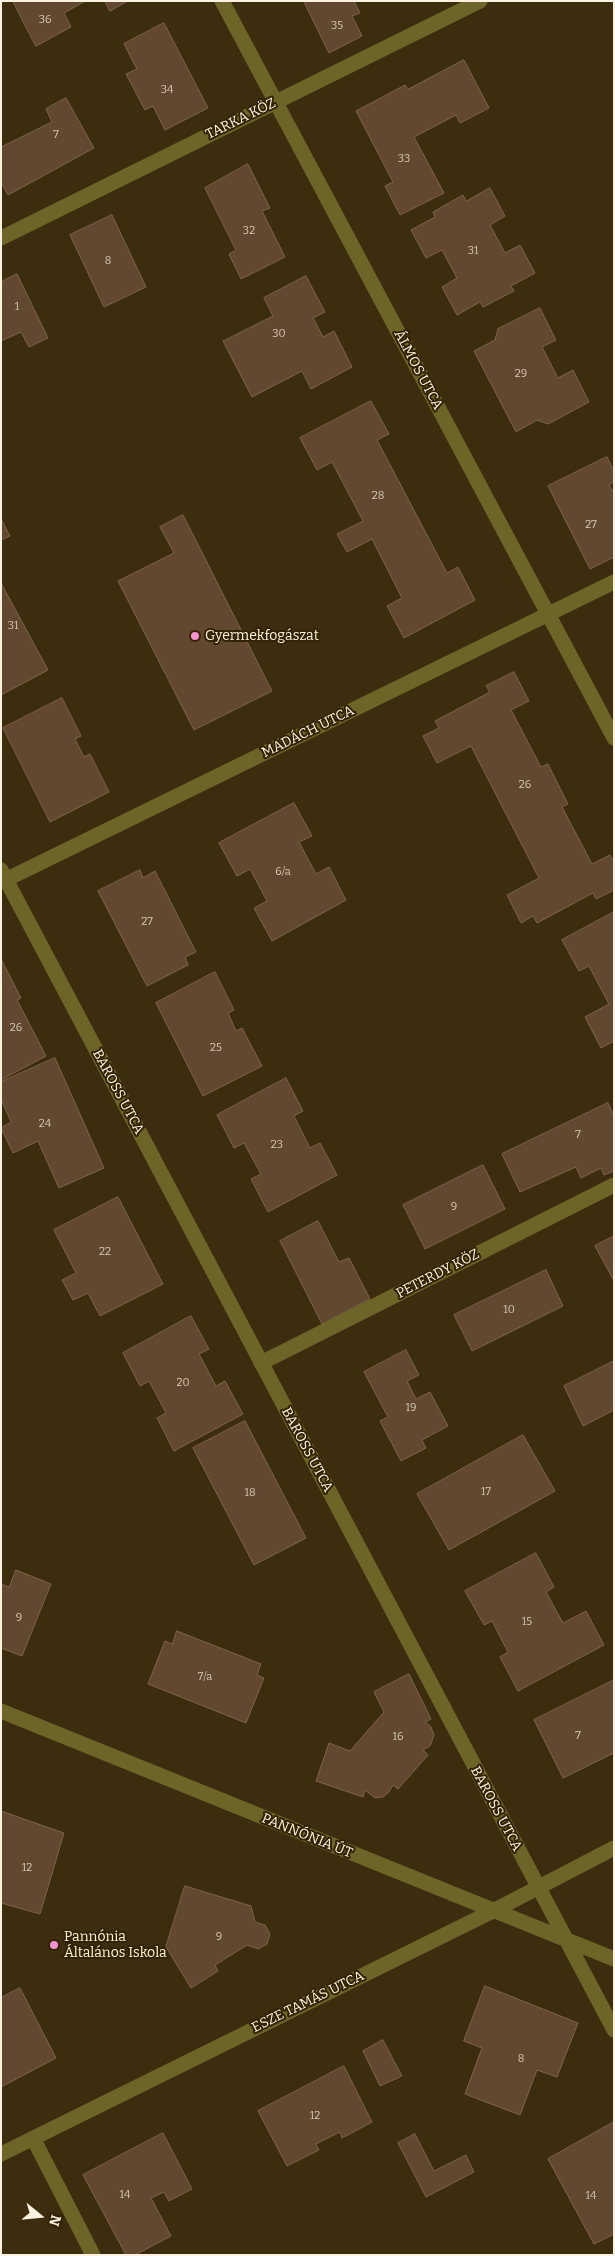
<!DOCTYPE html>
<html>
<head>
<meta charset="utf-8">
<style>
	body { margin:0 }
	#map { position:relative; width:615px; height:2256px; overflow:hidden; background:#3c2d0f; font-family:Bitter,serif }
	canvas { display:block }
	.frame { position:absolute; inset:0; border:2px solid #fcf2e1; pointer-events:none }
	.north { position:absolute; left:15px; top:2191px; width:50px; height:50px; -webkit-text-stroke:4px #322304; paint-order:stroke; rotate:107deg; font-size:14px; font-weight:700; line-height:20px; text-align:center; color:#fcf2e1 }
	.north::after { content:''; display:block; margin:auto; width:18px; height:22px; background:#fcf2e1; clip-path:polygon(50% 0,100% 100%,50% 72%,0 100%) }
</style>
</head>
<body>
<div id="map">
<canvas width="615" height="2256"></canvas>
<div class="frame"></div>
<div class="north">N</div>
</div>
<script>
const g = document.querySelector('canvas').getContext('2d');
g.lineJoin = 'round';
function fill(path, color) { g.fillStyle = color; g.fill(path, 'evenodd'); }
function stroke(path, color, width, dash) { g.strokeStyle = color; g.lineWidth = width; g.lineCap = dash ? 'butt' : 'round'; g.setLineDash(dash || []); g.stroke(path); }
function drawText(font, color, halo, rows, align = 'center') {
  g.font = font + ' Bitter,serif'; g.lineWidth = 4; g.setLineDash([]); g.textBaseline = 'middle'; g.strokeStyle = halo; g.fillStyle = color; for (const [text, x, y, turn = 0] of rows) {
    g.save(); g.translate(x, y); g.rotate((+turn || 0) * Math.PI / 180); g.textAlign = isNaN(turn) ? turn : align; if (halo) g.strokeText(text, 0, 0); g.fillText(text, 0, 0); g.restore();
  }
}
const building = new Path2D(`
	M13,1H85L64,13L71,27L36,46Z
	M105,1H128L110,11Z
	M354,1L360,13L352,16L362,36L329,53L304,2Z
	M164,23L208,108L165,130L153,106L145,110L126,74L137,69L124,44Z
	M464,60L489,108L460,123L456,115L414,137L444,193L400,215L385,186L393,182L356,111L405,85L408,89Z
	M66,98L94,148L8,195L1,182V147L52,122L46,109Z
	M248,164L270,208L262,211L285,257L241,279L229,254L236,250L205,188Z
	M490,188L505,216L490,225L505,253L520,245L535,273L511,286L514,291L483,307L480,302L457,315L442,287L457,278L442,250L426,258L411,230L435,217L433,212L463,195L466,201Z
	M112,215L146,287L104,307L70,235Z
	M17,274L48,338L29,347L21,332L1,341V282Z
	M306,276L325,312L313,318L323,337L334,331L352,367L311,389L302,371L252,397L223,341L273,316L264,298Z
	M540,308L556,340L542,347L558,378L573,370L589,402L548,424L537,420L516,432L474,351L495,340L498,329Z
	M371,401L389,434L377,440L447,573L458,567L475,600L404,638L387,606L402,598L372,539L347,552L337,534L363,521L332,462L317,470L300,438Z
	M607,457L614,471V482L609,485L614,493V557L590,569L548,486Z
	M183,515L272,691L194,730L118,581L174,553L160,527Z
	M1,519L10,536L1,540Z
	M1,583L48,670L1,695Z
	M514,672L529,701L511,710L541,767L548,764L568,804L562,807L592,864L610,855L614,862V890L596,899L593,893L537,923L533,916L521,923L507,895L539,878L471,746L437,763L423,736L439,728L435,721L490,692L486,686Z
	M62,698L81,736L75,739L84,757L90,754L109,792L50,822L3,728Z
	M294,803L312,836L299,842L316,874L329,867L346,900L272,941L254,908L267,901L250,869L237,876L219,843Z
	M140,870L143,878L155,871L196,952L185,957L188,965L147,986L98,891Z
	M614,912V1041L601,1048L585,1017L609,1004L589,966L579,971L562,940Z
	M1,959L21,998L17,1000L46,1056L1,1080Z
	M215,972L234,1010L228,1013L236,1031L242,1028L262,1066L203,1096L156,1003Z
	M55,1058L104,1168L59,1188L38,1141L13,1153L1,1128L11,1122L1,1099V1082Z
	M286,1078L303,1111L294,1116L310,1148L320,1143L337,1175L268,1212L251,1179L261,1174L244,1143L234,1148L217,1115Z
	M608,1103L614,1116V1171L604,1175L601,1168L581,1178L576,1167L520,1192L502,1154Z
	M483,1165L505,1209L425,1249L403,1205Z
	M118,1197L163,1284L100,1316L88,1293L73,1300L62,1280L76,1273L54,1230Z
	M318,1221L339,1262L349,1258L370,1299L322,1324L280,1241Z
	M614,1236V1281L595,1246Z
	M546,1270L563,1306L472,1351L454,1315Z
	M191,1316L209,1349L199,1354L216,1386L225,1381L243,1414L174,1451L157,1418L166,1413L149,1381L140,1386L123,1353Z
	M406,1350L419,1375L407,1381L416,1399L430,1392L448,1426L422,1440L426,1448L401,1461L380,1421L388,1417L364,1372Z
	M614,1361V1410L583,1426L564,1386Z
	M245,1421L306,1538L254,1565L193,1448Z
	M523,1435L555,1491L449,1550L417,1494Z
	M536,1553L554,1587L546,1592L563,1623L586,1611L604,1645L518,1691L500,1657L508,1652L492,1621L484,1625L465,1591Z
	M16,1570L51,1584L22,1656L1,1648V1584L9,1587Z
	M177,1631L261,1664L257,1675L264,1678L246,1723L148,1684L165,1641L172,1644Z
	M409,1674L431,1719L425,1722L431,1727L434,1735L430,1746L423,1750L428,1755L398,1789L393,1785L389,1792L383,1797L375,1798L365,1790L363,1797L316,1781L329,1743L350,1751L384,1712L374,1692Z
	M614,1680V1753L563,1778L534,1720Z
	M1,1811L64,1833L40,1914L1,1903Z
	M185,1886L251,1906L255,1922L265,1925L270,1934L267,1944L258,1949L247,1945L215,1965L218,1971L191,1988L166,1947Z
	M485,1986L578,2023L557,2077L537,2070L520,2115L465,2094L482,2048L464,2041Z
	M20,1988L56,2058L1,2087V1998Z
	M383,2040L402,2076L380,2086L363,2051Z
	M344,2066L372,2122L342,2138L340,2132L316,2144L319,2150L287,2166L258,2111Z
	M614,2122V2234L594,2244L548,2159Z
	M163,2133L192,2189L169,2201L164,2192L151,2198L171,2236L135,2255H126L83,2175Z
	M415,2134L434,2171L466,2155L474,2172L426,2197L398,2143Z`);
fill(building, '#624831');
stroke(building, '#7f634c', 1);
stroke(new Path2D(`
	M222,1L614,738
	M1,238L480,1
	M1,870L614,2030
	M1,882L614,582
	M261,1363L614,1185
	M1,1711L614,1959
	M33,2138L93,2255
	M1,2154L493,1911L614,1848`), '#6d6528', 15);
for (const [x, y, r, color] of [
	[195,636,5,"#f491d3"],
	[54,1945,5,"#f491d3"]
]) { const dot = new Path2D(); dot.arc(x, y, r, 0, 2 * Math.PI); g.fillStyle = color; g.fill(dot); stroke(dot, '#322304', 2); }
drawText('11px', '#d6c8b5', null, [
	["36",45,20],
	["35",337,26],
	["34",167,90],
	["7",56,135],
	["33",404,159],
	["32",249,231],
	["31",473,251],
	["8",108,261],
	["1",17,307],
	["30",279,334],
	["29",521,374],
	["28",378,496],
	["27",591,525],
	["31",13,626],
	["26",525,785],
	["6/a",283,872],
	["27",147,922],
	["26",16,1028],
	["25",216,1048],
	["24",45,1124],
	["7",578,1135],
	["23",277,1145],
	["9",454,1207],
	["22",105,1252],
	["10",509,1310],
	["20",183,1383],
	["19",411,1408],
	["17",486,1492],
	["18",250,1493],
	["9",19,1618],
	["15",527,1622],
	["7/a",205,1677],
	["7",578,1736],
	["16",398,1737],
	["12",27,1868],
	["9",219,1937],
	["8",521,2059],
	["12",315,2116],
	["14",125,2195],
	["14",591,2196]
]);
drawText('14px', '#fcf2e1', '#322304', [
	["TARKA KÖZ",241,119,-26],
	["ÁLMOS UTCA",418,370,62],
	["MADÁCH UTCA",308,732,-26],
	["BAROSS UTCA",118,1092,62],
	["PETERDY KÖZ",438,1274,-27],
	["BAROSS UTCA",307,1450,62],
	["BAROSS UTCA",496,1809,62],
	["PANNÓNIA ÚT",307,1836,22],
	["ESZE TAMÁS UTCA",308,2002,-26]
]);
drawText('14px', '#fcf2e1', '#322304', [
	["Gyermekfogászat",205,636],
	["Pannónia",64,1937],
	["Általános Iskola",64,1953]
], 'left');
</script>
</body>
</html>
